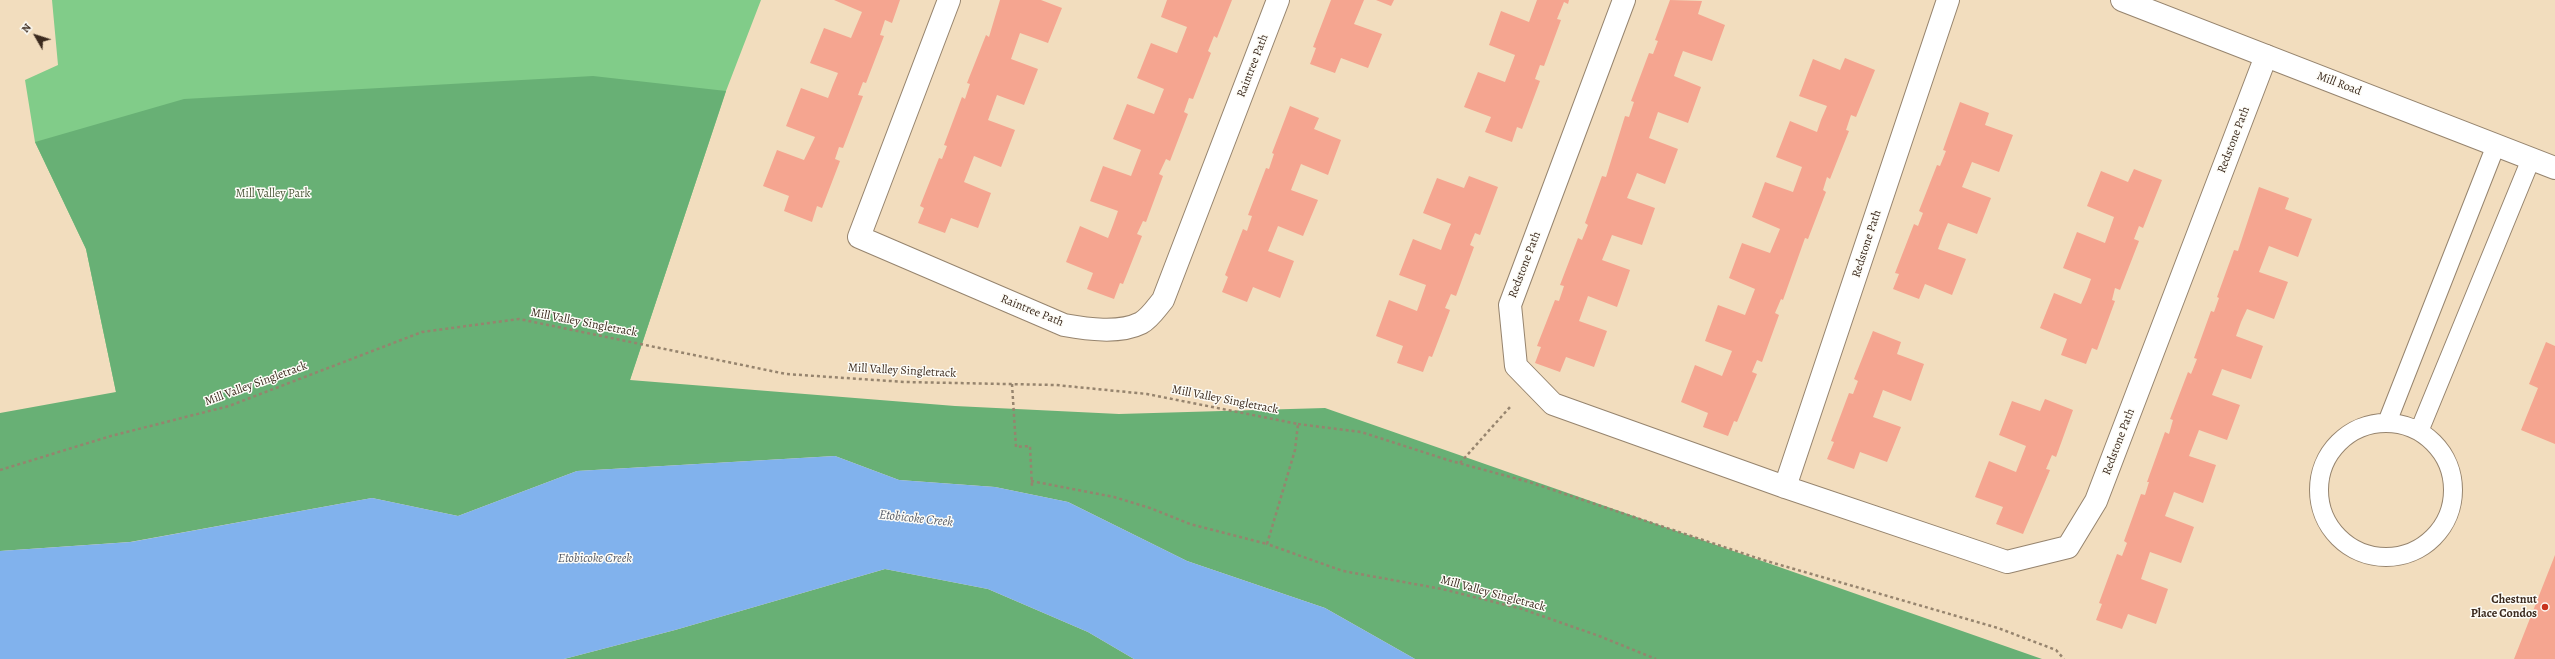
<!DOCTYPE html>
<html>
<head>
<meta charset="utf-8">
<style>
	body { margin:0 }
	#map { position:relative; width:2555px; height:659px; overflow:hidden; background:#f2ddbe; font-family:Alegreya,serif }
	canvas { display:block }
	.north { position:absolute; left:16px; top:16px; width:40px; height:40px; -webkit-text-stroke:3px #fdfcf7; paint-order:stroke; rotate:309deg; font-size:11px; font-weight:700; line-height:16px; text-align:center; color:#3b2a1e }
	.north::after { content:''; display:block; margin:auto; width:14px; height:18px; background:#3b2a1e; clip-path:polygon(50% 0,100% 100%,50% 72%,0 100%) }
</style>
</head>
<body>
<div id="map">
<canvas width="2555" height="659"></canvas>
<div class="north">N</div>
</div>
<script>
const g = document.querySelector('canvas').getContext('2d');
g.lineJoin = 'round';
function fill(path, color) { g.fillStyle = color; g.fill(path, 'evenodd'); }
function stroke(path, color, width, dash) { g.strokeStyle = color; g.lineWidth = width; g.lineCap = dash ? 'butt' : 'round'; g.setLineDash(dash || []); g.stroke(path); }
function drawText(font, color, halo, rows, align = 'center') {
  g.font = font + ' Alegreya,serif'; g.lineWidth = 3; g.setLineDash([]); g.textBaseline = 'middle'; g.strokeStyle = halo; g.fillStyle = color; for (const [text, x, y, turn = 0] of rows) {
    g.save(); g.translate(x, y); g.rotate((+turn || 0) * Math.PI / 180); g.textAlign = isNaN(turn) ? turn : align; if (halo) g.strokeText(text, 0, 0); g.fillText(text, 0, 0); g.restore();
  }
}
fill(new Path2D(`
	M52,0H761L726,91L630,380L116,392L86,249L35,142L25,80L58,65Z`), '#81cc89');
fill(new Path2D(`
	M593,76L726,91L630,380L955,406L1119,414L1325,408L2042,659H1415L1325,608L1187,561L1068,502L995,487L899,480L835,456L577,471L458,516L372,498L130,542L0,551V413L116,392L86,249L35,142L184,99Z
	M885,569L988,589L1088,632L1134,659H564L675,630Z`), '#68b075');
fill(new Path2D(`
	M835,456L899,480L995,487L1068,502L1187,561L1325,608L1415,659H1134L1088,632L988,589L885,569L675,630L564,659H0V551L131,542L372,498L458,516L577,471Z`), '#81b2ed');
fill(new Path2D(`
	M834,0H900L892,23L885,20L880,35L884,36L866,83L863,82L858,95L863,96L843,148L839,147L835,159L840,161L822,208L817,206L812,222L784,211L789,196L763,186L777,150L804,160L815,137L786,126L801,88L828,98L833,85L838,73L810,63L824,28L851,38L862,12Z
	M1000,0H1041L1062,8L1048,43L1020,33L1011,59L1038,69L1024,105L997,95L988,120L1015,130L1001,167L974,156L964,182L991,193L978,228L951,218L945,233L918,223L924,208L920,206L939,158L942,159L947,146L944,145L962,97L965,99L970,84L967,83L986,35L989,37Z
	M1167,0H1232L1217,38L1214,36L1208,51L1211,53L1193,99L1189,98L1184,112L1188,114L1170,161L1166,159L1159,174L1163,176L1146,222L1143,221L1137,234L1142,236L1123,284L1120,283L1114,299L1087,289L1093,273L1066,262L1080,226L1108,238L1113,225L1118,211L1090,201L1103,166L1131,176L1141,150L1113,139L1127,104L1154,114L1164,89L1137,78L1151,43L1177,53L1187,27L1161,17Z
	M1331,0H1364L1354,24L1382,34L1368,68L1341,58L1335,73L1310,64L1316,48L1313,47Z
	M1376,0H1394L1391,6Z
	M1537,0H1569L1568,4L1564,2L1557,19L1561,20L1544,66L1540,65L1535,79L1540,81L1522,129L1517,127L1512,142L1485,132L1491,117L1464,107L1478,72L1505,82L1515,55L1489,45L1501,11L1529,22Z
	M1670,0L1702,1L1698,14L1725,25L1712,61L1683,51L1678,64L1674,76L1701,87L1688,123L1658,112L1649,138L1678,149L1665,184L1637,173L1632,186L1627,198L1655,208L1642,245L1612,235L1602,260L1630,270L1617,307L1588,296L1579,321L1607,331L1594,367L1566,357L1560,372L1535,363L1541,347L1537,346L1555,300L1559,301L1564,286L1560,285L1578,238L1582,240L1588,225L1585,223L1602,176L1606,177L1625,116L1629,117L1634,102L1631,101L1649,53L1653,54L1658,41L1655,40Z
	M1845,58L1875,70L1856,117L1851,115L1846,130L1849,131L1830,179L1827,177L1823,190L1826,192L1808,239L1805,238L1783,300L1781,299L1775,313L1779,315L1762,362L1757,360L1752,372L1757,374L1737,422L1734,421L1728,436L1703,427L1708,413L1681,402L1695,365L1722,376L1732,351L1705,341L1718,305L1745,315L1755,289L1729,278L1742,243L1770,253L1780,229L1752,217L1765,182L1793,192L1802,167L1776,157L1790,121L1817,132L1821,120L1827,106L1799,96L1813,59L1840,70Z
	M1960,102L1989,113L1985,125L2013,135L1999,172L1972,162L1962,187L1991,198L1977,234L1948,223L1943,235L1938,249L1966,259L1952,295L1925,284L1919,299L1893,289L1899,274L1895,273L1914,224L1918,226L1923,213L1919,211L1937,165L1940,166L1946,151L1943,150Z
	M1290,106L1319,118L1314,129L1341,140L1328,175L1301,164L1291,190L1318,200L1303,236L1278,226L1268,251L1294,261L1280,298L1253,287L1247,302L1222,292L1228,277L1225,275L1243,229L1247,231L1252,216L1248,215L1266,168L1269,169L1274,154L1272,153Z
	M2134,169L2162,180L2143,228L2139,226L2134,239L2139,241L2120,290L2115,288L2112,300L2115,301L2097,350L2092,348L2086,364L2061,355L2067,339L2040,328L2054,293L2081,304L2087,290L2091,279L2063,268L2077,232L2105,243L2114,217L2087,206L2101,171L2128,182Z
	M1469,176L1498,187L1480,235L1475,233L1470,245L1474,247L1456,296L1451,294L1445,308L1450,310L1432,357L1429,356L1423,372L1397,363L1403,346L1376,336L1389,300L1417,311L1426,285L1399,275L1413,239L1441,250L1446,236L1451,224L1423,213L1437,178L1464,188Z
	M2259,187L2289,198L2285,209L2312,219L2298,257L2269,246L2259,272L2288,282L2274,319L2247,309L2241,322L2236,336L2263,346L2251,379L2222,369L2212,395L2240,405L2227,440L2199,430L2189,456L2216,465L2203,503L2174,492L2165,516L2194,527L2181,563L2150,552L2141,579L2168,589L2156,624L2128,614L2122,629L2096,620L2102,604L2099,603L2117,554L2122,556L2127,543L2124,541L2141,494L2145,495L2149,482H2147L2165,432L2169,434L2173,420L2170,419L2188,372L2191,374L2197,359L2194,358L2211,311L2214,312L2219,298L2217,297L2234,250L2238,251Z
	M1873,331L1901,342L1897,354L1924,364L1911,401L1883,390L1873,417L1901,427L1887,462L1860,452L1854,469L1827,459L1834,442L1831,441L1849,393L1853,394L1858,381L1854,379Z
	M2546,342L2555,346V444L2521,430L2538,388L2529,384Z
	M2045,399L2073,410L2056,457L2052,455L2046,469L2050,470L2023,534L1996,524L2003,507L1975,497L1989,461L2016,472L2026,446L1999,435L2012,401L2040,411Z
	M2555,555V659H2514Z`), '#f5a590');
const service = new Path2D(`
	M2388,420L2496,145
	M2319 490a67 67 0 1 1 134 0a67 67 0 1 1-134 0Z
	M2420,429L2531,159`);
const minor = new Path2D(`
	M949,0L859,237L1064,325C1087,329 1119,334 1141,323C1150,318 1157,307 1163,300L1278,0
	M1624,0L1510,305L1516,366L1553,404L1785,487L2007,562L2068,547L2096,501L2266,56
	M1785,487L1948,0`);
const tertiary = new Path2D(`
	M2122,0L2555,168`);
stroke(service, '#96846e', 20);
stroke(minor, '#96846e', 24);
stroke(tertiary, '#96846e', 24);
stroke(new Path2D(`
	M1012,384L1016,447L1030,446L1032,487
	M1298,424L1361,432L1451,461L1529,482L1763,560L1998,628L2056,650L2064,659
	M1460,463L1510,407
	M0,470L111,436L229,406L422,332L519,319L786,374L905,382L1056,385L1147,394L1298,424L1295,450L1267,544L1343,571L1442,589L1522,609L1599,636L1656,659
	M1031,481L1114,497L1150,508L1190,524L1267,544`), '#96846e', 2.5, [3, 3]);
stroke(service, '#fff', 18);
stroke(minor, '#fff', 22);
stroke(tertiary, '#fff', 22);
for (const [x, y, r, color] of [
	[2545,607,4,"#c8321e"]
]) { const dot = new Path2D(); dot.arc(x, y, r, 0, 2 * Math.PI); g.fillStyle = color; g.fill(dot); stroke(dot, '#fdfcf7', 1.5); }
drawText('12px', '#3b2a1e', '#fdfcf7', [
	["Raintree Path",1253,66,-69],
	["Mill Road",2339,84,21],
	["Redstone Path",2234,140,-69],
	["Redstone Path",1867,244,-72],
	["Redstone Path",1525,265,-69],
	["Raintree Path",1032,311,22],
	["Mill Valley Singletrack",584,323,11],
	["Mill Valley Singletrack",902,371,3],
	["Mill Valley Singletrack",256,384,-20],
	["Mill Valley Singletrack",1225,400,11],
	["Redstone Path",2119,442,-69],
	["Mill Valley Singletrack",1493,594,15]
]);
drawText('12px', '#505b3e', '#fdfcf7', [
	["Mill Valley Park",273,194]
]);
drawText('bold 12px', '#3b2a1e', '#fdfcf7', [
	["Chestnut",2537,600],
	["Place Condos",2537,614]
], 'right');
drawText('italic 13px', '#545a66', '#fdfcf7', [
	["Etobicoke Creek",916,519,6],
	["Etobicoke Creek",595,559]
]);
</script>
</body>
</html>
